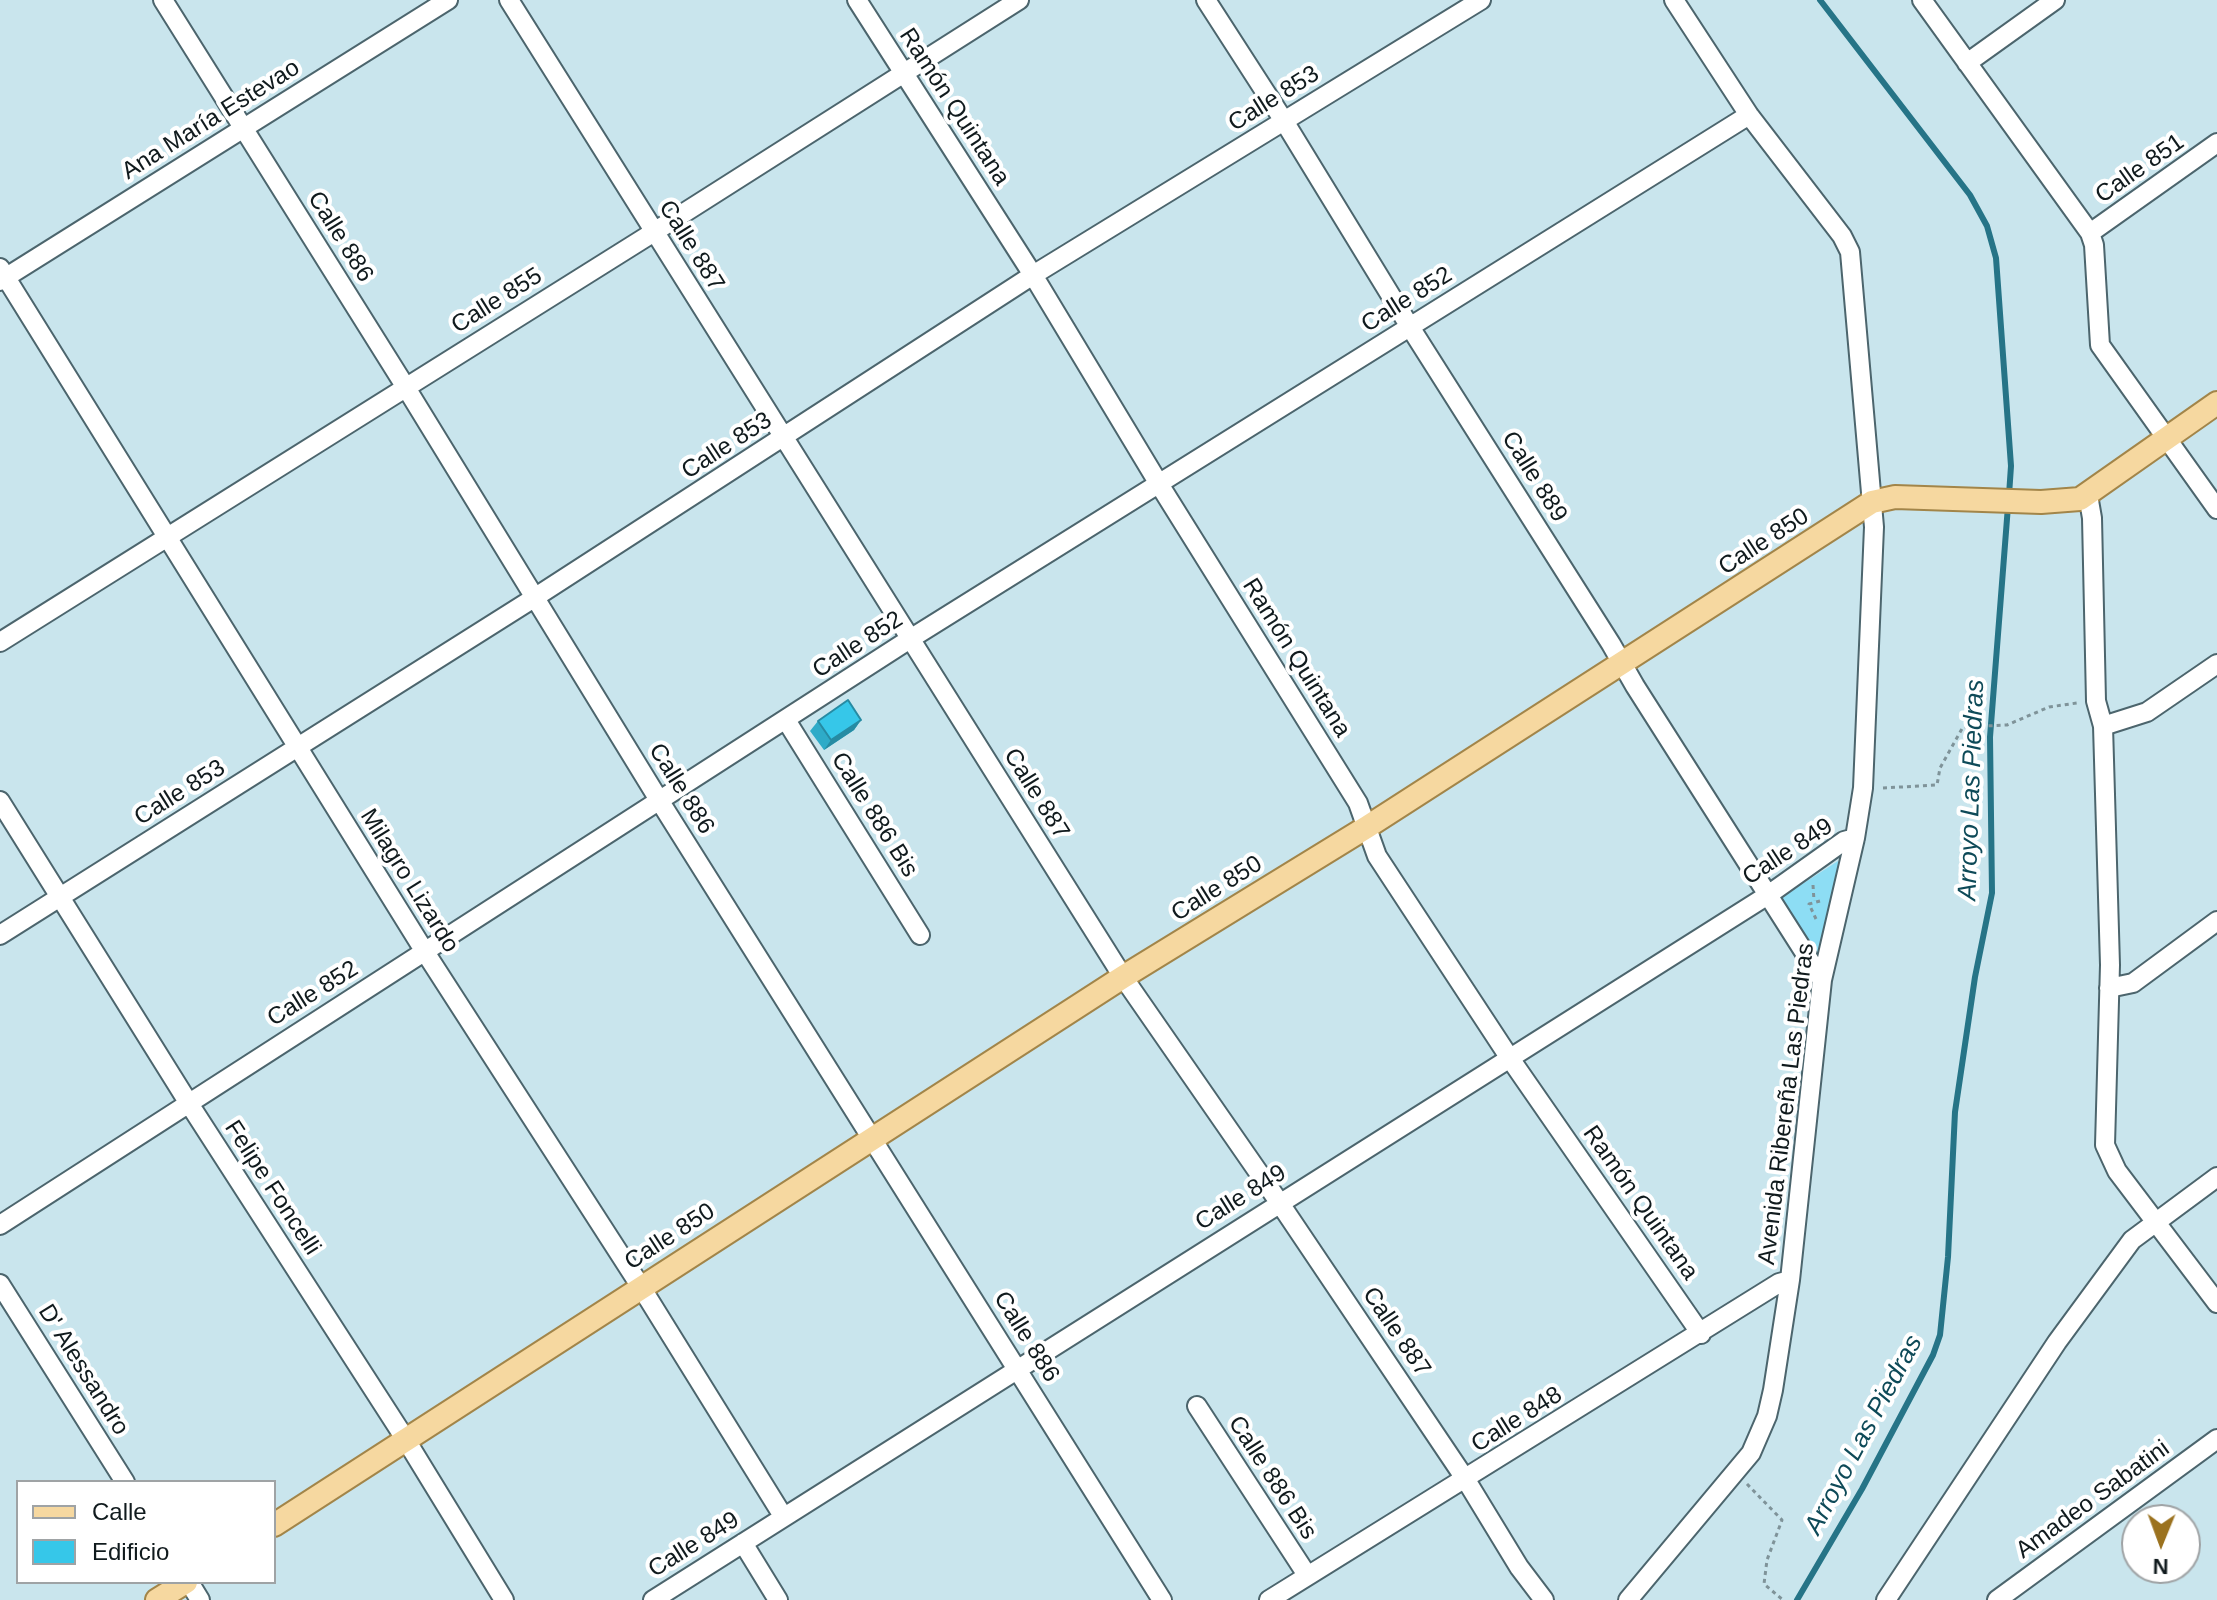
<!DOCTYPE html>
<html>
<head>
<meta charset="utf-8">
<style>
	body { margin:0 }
	#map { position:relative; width:2217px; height:1600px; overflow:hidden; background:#c9e5ed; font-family:Helvetica,sans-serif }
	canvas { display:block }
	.legend { position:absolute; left:16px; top:1480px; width:260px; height:104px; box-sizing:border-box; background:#fff; border:2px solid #9fa3a5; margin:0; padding:10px 14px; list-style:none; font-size:24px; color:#101a1d }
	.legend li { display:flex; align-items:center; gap:16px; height:40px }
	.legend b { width:40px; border:2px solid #9fa3a5 }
	.north { position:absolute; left:2121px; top:1504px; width:80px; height:80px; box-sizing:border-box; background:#fff; border:2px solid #9fa3a5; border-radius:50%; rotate:181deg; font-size:22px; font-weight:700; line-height:32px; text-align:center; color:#101a1d }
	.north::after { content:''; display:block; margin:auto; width:28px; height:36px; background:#9b721f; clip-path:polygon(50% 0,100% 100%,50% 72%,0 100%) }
</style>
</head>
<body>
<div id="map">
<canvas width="2217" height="1600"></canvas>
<ul class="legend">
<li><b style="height:10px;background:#f6d8a0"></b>Calle</li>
<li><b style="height:22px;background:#36c7e9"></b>Edificio</li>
</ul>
<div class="north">N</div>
</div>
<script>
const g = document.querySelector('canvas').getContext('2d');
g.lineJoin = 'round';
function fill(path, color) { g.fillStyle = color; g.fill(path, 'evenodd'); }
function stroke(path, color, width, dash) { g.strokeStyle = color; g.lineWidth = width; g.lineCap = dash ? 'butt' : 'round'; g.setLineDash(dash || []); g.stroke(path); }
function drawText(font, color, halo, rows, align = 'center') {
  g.font = font + ' Helvetica,sans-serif'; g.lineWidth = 8; g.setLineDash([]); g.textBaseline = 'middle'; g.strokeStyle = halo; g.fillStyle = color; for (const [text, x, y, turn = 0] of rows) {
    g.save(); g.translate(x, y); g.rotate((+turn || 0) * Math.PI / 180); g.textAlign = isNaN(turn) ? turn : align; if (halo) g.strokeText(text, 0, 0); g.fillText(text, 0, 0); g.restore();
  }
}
fill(new Path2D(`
	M1838,861L1842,864L1818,961L1779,899Z`), '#8dddf4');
stroke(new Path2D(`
	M1820,0L1970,195L1987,226L1996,258L2011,466L2009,495
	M1797,1600L1862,1489L1933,1355L1940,1335L1948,1257L1955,1112L1975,977L1992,893L1990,737L2008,506`), '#267487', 6);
const minor = new Path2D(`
	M163,0L405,386L659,800L1162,1600
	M509,0L1123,977L1279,1202L1466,1480L1519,1567L1544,1600
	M857,0L1033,275L1159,484L1358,803L1377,856L1509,1057L1701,1334
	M1206,0L1284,121L1410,327L1611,644L1635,686L1822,980
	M1922,0L2090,233L2094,245L2100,345L2217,509
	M1967,63L2055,0
	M2090,233L2217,143
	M0,268L425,952L641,1287L783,1516
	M0,281L448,0
	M2088,495L2092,518L2096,701L2103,726L2110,965L2105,1145L2117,1171L2217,1303
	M0,642L654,232L1019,0
	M786,720L920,935
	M2103,726L2147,712L2217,664
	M0,801L188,1102L406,1440L504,1600
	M0,935L534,598L1033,275L1481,0
	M2109,988L2133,983L2217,921
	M0,1225L910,639L1749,115
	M0,1284L125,1482
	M1197,1406L1307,1575
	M743,1543L778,1600
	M189,1582L200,1600
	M653,1600L1768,895L1844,841L1855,838
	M1269,1600L1779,1283L1790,1280
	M1628,1600L1751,1453L1767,1416L1773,1390L1790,1280L1822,980L1855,838L1863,788L1874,527L1850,252L1842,236L1749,115L1674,0
	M1886,1600L2057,1342L2132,1240L2217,1177
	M1997,1600L2217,1439`);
const major = new Path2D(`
	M274,1525L1123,977L1367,827L1872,502L1895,497L2041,502L2080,499L2217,403
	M157,1600L186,1582`);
stroke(minor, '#4c656d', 22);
stroke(major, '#a28549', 26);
stroke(new Path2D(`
	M1883,788L1937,785L1940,768L1963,727L2007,725L2049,707L2077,703
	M1813,885L1814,901
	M1816,919L1809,904L1820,901
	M1747,1484L1782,1520L1767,1560L1764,1584L1783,1600`), '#7f9399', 3, [4, 4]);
stroke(minor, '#fff', 18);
stroke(major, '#f6d8a0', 22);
fill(new Path2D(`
	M861,720L854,730L824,750L810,731L818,721Z`), '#2eabc8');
fill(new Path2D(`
	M861,720L854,730L824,750L831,740Z`), '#268ba3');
const building = new Path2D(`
	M848,700L861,720L831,740L818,721Z`);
fill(building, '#36c7e9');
stroke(building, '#268ba3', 2);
drawText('24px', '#101a1d', '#fff', [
	["Calle 853",1274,99,-32],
	["Ramón Quintana",954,107,57],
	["Ana María Estevao",211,120,-32],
	["Calle 851",2140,169,-35],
	["Calle 886",340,237,58],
	["Calle 887",691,246,58],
	["Calle 852",1407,300,-32],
	["Calle 855",497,301,-32],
	["Calle 853",727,446,-33],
	["Calle 889",1534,477,58],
	["Calle 850",1764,542,-33],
	["Calle 852",858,645,-33],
	["Ramón Quintana",1296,658,58],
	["Calle 886",681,789,58],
	["Calle 853",180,793,-32],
	["Calle 887",1036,794,58],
	["Calle 886 Bis",874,815,58],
	["Calle 849",1788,852,-33],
	["Milagro Lizardo",409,881,58],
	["Calle 850",1217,889,-32],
	["Calle 852",313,994,-32],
	["Avenida Ribereña Las Piedras",1787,1104,-83],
	["Felipe Foncelli",272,1188,57],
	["Calle 849",1241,1198,-32],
	["Ramón Quintana",1640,1203,55],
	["Calle 850",670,1237,-33],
	["Calle 887",1396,1332,56],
	["Calle 886",1026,1337,58],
	["D' Alessandro",83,1370,58],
	["Calle 848",1517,1420,-32],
	["Calle 886 Bis",1272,1478,57],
	["Amadeo Sabatini",2093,1500,-36],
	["Calle 849",694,1545,-32]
]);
drawText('italic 26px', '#0e4a58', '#fff', [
	["Arroyo Las Piedras",1972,790,-88],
	["Arroyo Las Piedras",1864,1435,-62]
]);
</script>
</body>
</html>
